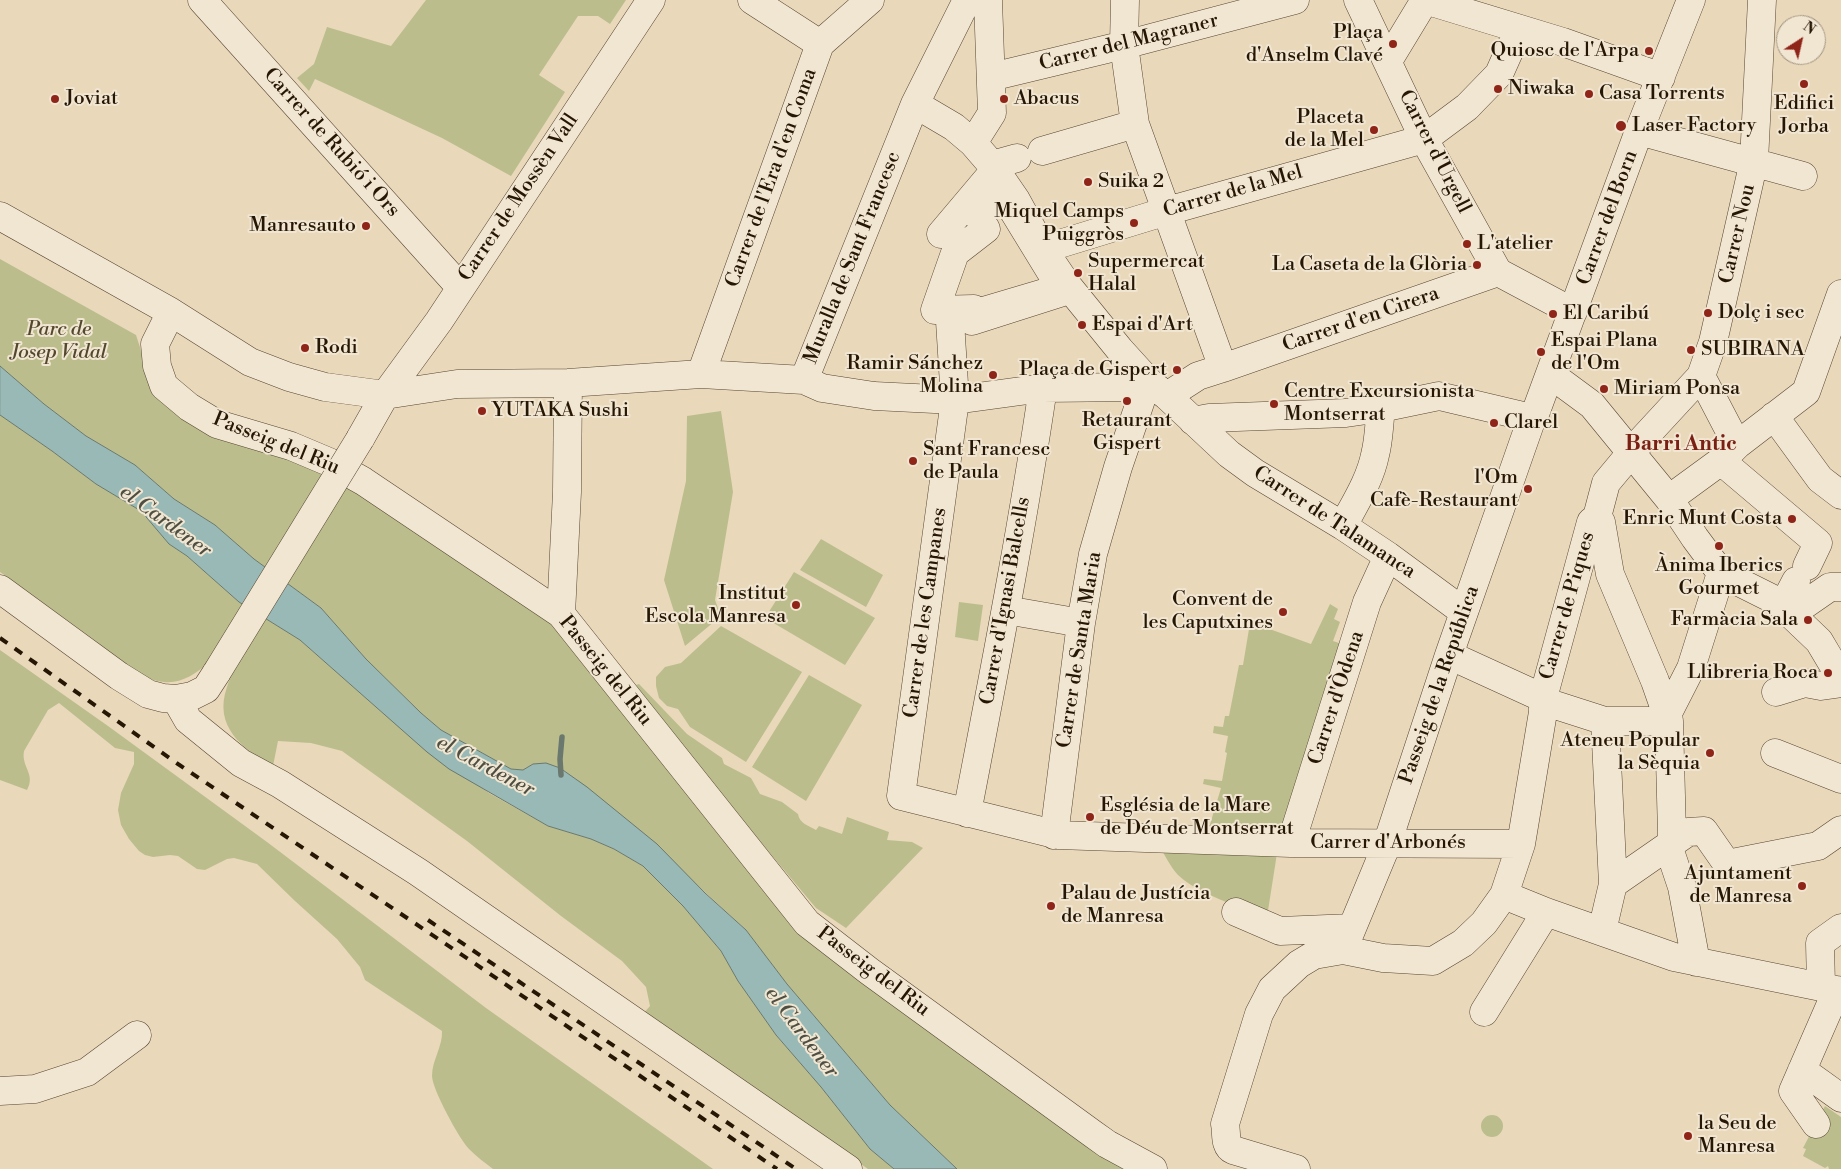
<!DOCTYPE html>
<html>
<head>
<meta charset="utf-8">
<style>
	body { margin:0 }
	#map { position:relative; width:1841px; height:1169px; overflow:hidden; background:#e9d8ba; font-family:"Libre Bodoni",serif }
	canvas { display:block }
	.north { position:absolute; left:1776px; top:15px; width:50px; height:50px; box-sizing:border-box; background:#f1e6d2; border:1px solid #a09380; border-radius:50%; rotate:35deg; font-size:14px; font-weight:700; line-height:20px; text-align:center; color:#261604 }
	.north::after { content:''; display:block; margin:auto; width:18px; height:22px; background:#8f2418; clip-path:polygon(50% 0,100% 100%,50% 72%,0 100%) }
</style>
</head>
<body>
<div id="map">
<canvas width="1841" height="1169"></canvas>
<div class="north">N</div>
</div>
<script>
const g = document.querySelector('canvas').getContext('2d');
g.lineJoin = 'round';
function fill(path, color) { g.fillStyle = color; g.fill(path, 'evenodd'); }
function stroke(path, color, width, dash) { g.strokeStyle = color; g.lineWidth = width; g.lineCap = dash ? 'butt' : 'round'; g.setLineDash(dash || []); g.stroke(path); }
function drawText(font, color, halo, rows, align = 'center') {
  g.font = font + ' "Libre Bodoni",serif'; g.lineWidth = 4; g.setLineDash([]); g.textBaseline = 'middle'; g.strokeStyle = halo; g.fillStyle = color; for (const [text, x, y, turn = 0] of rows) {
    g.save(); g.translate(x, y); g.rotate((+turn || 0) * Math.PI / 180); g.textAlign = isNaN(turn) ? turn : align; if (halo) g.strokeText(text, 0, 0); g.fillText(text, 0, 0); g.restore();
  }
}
fill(new Path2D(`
	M426,0H626L610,24L598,16H578L539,75L565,92L511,176L442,138L315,79L309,91L297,78L314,64L327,27L391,46Z
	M0,259L136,335L149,375L316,467L349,488L553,625L745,860L1129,1169H957L890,1105L787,984L746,930L621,815L560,768L533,764L523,770L511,769L441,730L421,713L366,659L321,608L254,559L215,525L174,499L135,465L86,436L44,404L0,366Z
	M721,411L733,492L715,600L721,616L685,646L664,580L686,481L687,416Z
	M0,415L52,451L96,484L141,511L169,544L187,556L239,602L300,640L383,713L489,793L548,826L591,839L614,849L643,866L683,906L721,951L738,981L776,1035L821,1087L870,1149L894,1169H868L642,1015L650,1006L646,987L622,961L561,916L467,841L342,751L311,743L278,741L273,766C242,749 213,726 227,687C229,679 233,672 237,665L208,663C196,674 180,684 164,682C135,679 114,655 93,639C62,616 31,594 0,572Z
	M821,539L883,575L866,607L800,570Z
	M794,572L875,618L845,665L765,618Z
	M959,602L983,605L978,641L955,637Z
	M1330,604L1338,609L1334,619L1340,622L1333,641L1348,646L1295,810L1277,835L1208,831L1221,788L1203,784L1204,779L1222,781L1227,753L1225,752L1228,736L1213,733L1214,726L1223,727L1225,716H1229L1239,665H1243L1249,629H1253V623L1311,644Z
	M721,626L802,672L746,762L690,727L678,709L667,706L659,698L656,686V677L665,667L681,663Z
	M0,650L108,726L267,842L486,1008L713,1169H493C485,1163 476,1156 469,1149C460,1140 432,1089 432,1076C432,1060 443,1046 442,1031L365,980L360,967L337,939L295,901L257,864L234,858L227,859L205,870L197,869L178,856L170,855L153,857L145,855L139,851L129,839L121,825L118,810L121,793L134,764V752L115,748L59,703L48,710L24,751C21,767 36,774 27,790L0,780Z
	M809,675L862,705L806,801L752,767Z
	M639,684L687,734L722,758L724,764L751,778L760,794L782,802L798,814C799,823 809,826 816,830L819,826L842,834L847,817L889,832L887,840L912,842L923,848L846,928L816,908L732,808L636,685Z
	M1159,846L1278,847L1267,917C1242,908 1198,894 1178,875C1171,868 1165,855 1159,846Z
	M1825,1106L1841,1117V1169H1829L1828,1166L1825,1168L1803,1156L1806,1149L1803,1148Z
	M1481 1126a11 11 0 1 1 22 0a11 11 0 1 1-22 0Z`), '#bbbe8c');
const water = new Path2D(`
	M0,366L44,404L86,436L135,465L174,499L215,525L254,559L321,608L366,659L421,713L441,730L511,769L523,770L533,764L546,763L560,768L587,787L657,844L705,893L746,930L787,984L890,1105L957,1169H894L870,1149L821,1087L776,1035L738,981L721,951L683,906L643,866L614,849L591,839L548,826L449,769L427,752L300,640L239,602L187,556L169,544L141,511L96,484L52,451L0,415Z`);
fill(water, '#98b9b5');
stroke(water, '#6a786e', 1);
stroke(new Path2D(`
	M561,775L560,759L562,737`), '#6a786e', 5.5);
const minor = new Path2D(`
	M202,0L460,287
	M752,0L820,44
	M1125,0L1124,45L1135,124L1223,368L1198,376L1167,396
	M1358,0L1424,139L1498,272L1573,312
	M1388,61L1425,0L1563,42L1661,77
	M991,77L1124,45L1295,0
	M915,104L954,127L973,143L992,165L1016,200L1043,249L1068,286L1120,350L1150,383L1167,396L1229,454L1255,473L1343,526L1388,556L1464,612
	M1639,131L1803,176
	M973,143L992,113L988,0
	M1042,151L1135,124
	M992,165L1017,158
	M1003,194L1063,292L972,321L974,309L935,310L955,253L986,229L978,216Z
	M0,216L171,312L250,362L289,377L325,387L385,395L457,384L568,383L701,374L804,380L822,388L874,396L955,400L1043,388L1134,387L1150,383
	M941,234L995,170
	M1043,249L1167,211L1424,139L1467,107L1499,74L1519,29
	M1068,286L950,321L955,400L901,796L1058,835L1291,843L1521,844
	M171,312L155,344L157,366L164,386L189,407L217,424L291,446L329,462L363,481L561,614L807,923L869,971L1093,1134L1107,1144L1153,1169
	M1223,368L1498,272
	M701,374L820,44L870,0
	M1550,374L1592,405L1669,499L1695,538L1721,573L1777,601L1819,641L1841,678
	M1701,376L1737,445
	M804,380L915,104L967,0
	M1774,416L1820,479L1841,495
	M1193,421L1209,418L1346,413L1381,408L1439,396L1532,418
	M360,439L385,395L439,321L651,0
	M1721,461L1818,543L1807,566
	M1669,499L1721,461L1737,445L1806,392L1841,294
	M1597,517L1601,522L1610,574L1655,681L1669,721L1672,834L1670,851L1682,887L1696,962
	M1343,526C1355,503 1370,480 1375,455C1379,440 1379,424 1381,408
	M0,589L119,676L148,694L163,698L176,699L192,696L206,689L217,672
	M1783,606L1796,581
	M1006,610L1081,623
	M561,614L567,492L568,383
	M1791,614L1830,587H1841
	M1449,655L1543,698L1552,704L1605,721H1669
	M1776,692L1805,683L1821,686L1841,683
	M176,699L188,720L241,763L280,784L418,872L848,1169
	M1667,715L1691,668L1721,573
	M1775,753L1841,779
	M967,813C994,672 1022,530 1043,388
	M1054,835L1081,623L1093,554L1118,467L1143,394L1150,383
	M1291,843L1367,602L1388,556
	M1613,884L1688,832L1704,831L1727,864L1818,846L1841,830
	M1504,895L1546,912L1674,957L1841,991
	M1236,912L1280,931L1352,928
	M1602,931L1613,884L1605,721
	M1343,950L1387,844L1449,655L1532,418L1535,414L1639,131L1691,0
	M1821,986L1820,943L1841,928
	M1484,1012L1546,912
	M1802,1070L1841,1098
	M0,1091L35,1089L87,1072L137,1035
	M1816,1124L1793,1091L1837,990
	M1296,1169L1233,1150C1224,1146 1227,1133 1225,1124L1259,1014L1272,989L1299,964L1314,955L1343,950L1383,958L1433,961L1463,943L1484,923L1504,895L1521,844L1543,712V698L1591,522L1597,517L1606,483L1641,441L1701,376L1713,342L1754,161L1762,0`);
stroke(minor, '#574632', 29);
stroke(minor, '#f1e6d2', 28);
stroke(new Path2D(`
	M0,638L178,764L474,963L777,1169
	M428,920L796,1169`), '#261604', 4, [9, 9]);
const minorBridge = new Path2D(`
	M217,672L360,439`);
stroke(minorBridge, '#574632', 29, []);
stroke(minorBridge, '#f1e6d2', 28);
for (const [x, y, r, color] of [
	[1393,44,5,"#8f2418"],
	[1649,51,5,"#8f2418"],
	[1804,84,5,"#8f2418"],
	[1498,89,5,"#8f2418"],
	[1589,94,5,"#8f2418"],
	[55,99,5,"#8f2418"],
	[1004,99,5,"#8f2418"],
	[1621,126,6,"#8f2418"],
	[1374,130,5,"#8f2418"],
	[1088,182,5,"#8f2418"],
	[1134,223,5,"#8f2418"],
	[366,226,5,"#8f2418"],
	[1467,244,5,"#8f2418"],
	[1477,265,5,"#8f2418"],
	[1078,273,5,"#8f2418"],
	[1708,313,5,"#8f2418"],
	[1553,314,5,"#8f2418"],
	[1082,325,5,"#8f2418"],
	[305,348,5,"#8f2418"],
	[1691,350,5,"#8f2418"],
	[1541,352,5,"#8f2418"],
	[1177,370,5,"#8f2418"],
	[993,375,5,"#8f2418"],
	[1604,389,5,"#8f2418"],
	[1127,401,5,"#8f2418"],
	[1274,404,5,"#8f2418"],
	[482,411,5,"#8f2418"],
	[1494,423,5,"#8f2418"],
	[913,461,5,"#8f2418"],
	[1528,489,5,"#8f2418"],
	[1792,519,5,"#8f2418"],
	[1719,546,5,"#8f2418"],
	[796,605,5,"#8f2418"],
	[1283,612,5,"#8f2418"],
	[1808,620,5,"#8f2418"],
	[1828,673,5,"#8f2418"],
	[1710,753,5,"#8f2418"],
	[1090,817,5,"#8f2418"],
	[1802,886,5,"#8f2418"],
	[1051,906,5,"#8f2418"],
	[1688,1136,5,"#8f2418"]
]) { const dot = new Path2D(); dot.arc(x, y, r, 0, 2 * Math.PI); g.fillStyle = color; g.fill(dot); stroke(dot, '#f1e6d2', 2); }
drawText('20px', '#261604', '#f1e6d2', [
	["Plaça",1383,33,"right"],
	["d'Anselm Clavé",1383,56,"right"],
	["Quiosc de l'Arpa",1639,51,"right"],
	["Niwaka",1508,89],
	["Casa Torrents",1599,94],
	["Joviat",65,99],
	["Abacus",1014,99],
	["Edifici",1804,104,"center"],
	["Jorba",1804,127,"center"],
	["Placeta",1364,118,"right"],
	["de la Mel",1364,141,"right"],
	["Laser Factory",1632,126],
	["Suika 2",1098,182],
	["Miquel Camps",1124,212,"right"],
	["Puiggròs",1124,235,"right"],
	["Manresauto",356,226,"right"],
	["L'atelier",1477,244],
	["Supermercat",1088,262],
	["Halal",1088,285],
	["La Caseta de la Glòria",1467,265,"right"],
	["Dolç i sec",1718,313],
	["El Caribú",1563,314],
	["Espai d'Art",1092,325],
	["Espai Plana",1551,341],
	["de l'Om",1551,364],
	["Rodi",315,348],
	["SUBIRANA",1701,350],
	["Ramir Sánchez",983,364,"right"],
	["Molina",983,387,"right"],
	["Plaça de Gispert",1167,370,"right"],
	["Miriam Ponsa",1614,389],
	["Centre Excursionista",1284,392],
	["Montserrat",1284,415],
	["YUTAKA Sushi",492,411],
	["Retaurant",1127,421,"center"],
	["Gispert",1127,444,"center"],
	["Clarel",1504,423],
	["Sant Francesc",923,450],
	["de Paula",923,473],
	["l'Om",1518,478,"right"],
	["Cafè-Restaurant",1518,501,"right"],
	["Enric Munt Costa",1782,519,"right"],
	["Ànima Iberics",1719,566,"center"],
	["Gourmet",1719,589,"center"],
	["Institut",786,594,"right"],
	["Escola Manresa",786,617,"right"],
	["Convent de",1273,600,"right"],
	["les Caputxines",1273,623,"right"],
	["Farmàcia Sala",1798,620,"right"],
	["Llibreria Roca",1818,673,"right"],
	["Ateneu Popular",1700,741,"right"],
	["la Sèquia",1700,764,"right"],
	["Església de la Mare",1100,806],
	["de Déu de Montserrat",1100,829],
	["Ajuntament",1792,874,"right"],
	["de Manresa",1792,897,"right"],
	["Palau de Justícia",1061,894],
	["de Manresa",1061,917],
	["la Seu de",1698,1124],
	["Manresa",1698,1147]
], 'left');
drawText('20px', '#261604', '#f1e6d2', [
	["Carrer del Magraner",1129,43,-14],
	["Carrer de Rubió i Ors",331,143,48],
	["Carrer d'Urgell",1434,152,63],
	["Carrer de l'Era d'en Coma",772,178,-70],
	["Carrer de la Mel",1233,192,-16],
	["Carrer de Mossèn Vall",519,198,-56],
	["Carrer del Born",1608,218,-70],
	["Carrer Nou",1738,234,-77],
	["Muralla de Sant Francesc",853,258,-68],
	["Carrer d'en Cirera",1361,320,-19],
	["Passeig del Riu",276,444,22],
	["Carrer de Talamanca",1334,523,33],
	["Carrer d'Ignasi Balcells",1006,601,-80],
	["Carrer de Piques",1568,606,-74],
	["Carrer de les Campanes",926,613,-82],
	["Carrer de Santa Maria",1080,650,-81],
	["Passeig del Riu",605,671,51],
	["Passeig de la República",1440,685,-71],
	["Carrer d'Òdena",1337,698,-72],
	["Carrer d'Arbonés",1388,843],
	["Passeig del Riu",873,972,37]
]);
drawText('italic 20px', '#53482d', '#f1e6d2', [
	["Parc de",59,330],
	["Josep Vidal",59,353]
]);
drawText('bold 21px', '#7a1f14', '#f1e6d2', [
	["Barri Antic",1681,445]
]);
drawText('italic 21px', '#4e4f42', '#f1e6d2', [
	["el Cardener",165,522,36],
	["el Cardener",485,767,28],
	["el Cardener",801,1033,53]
]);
</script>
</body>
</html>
